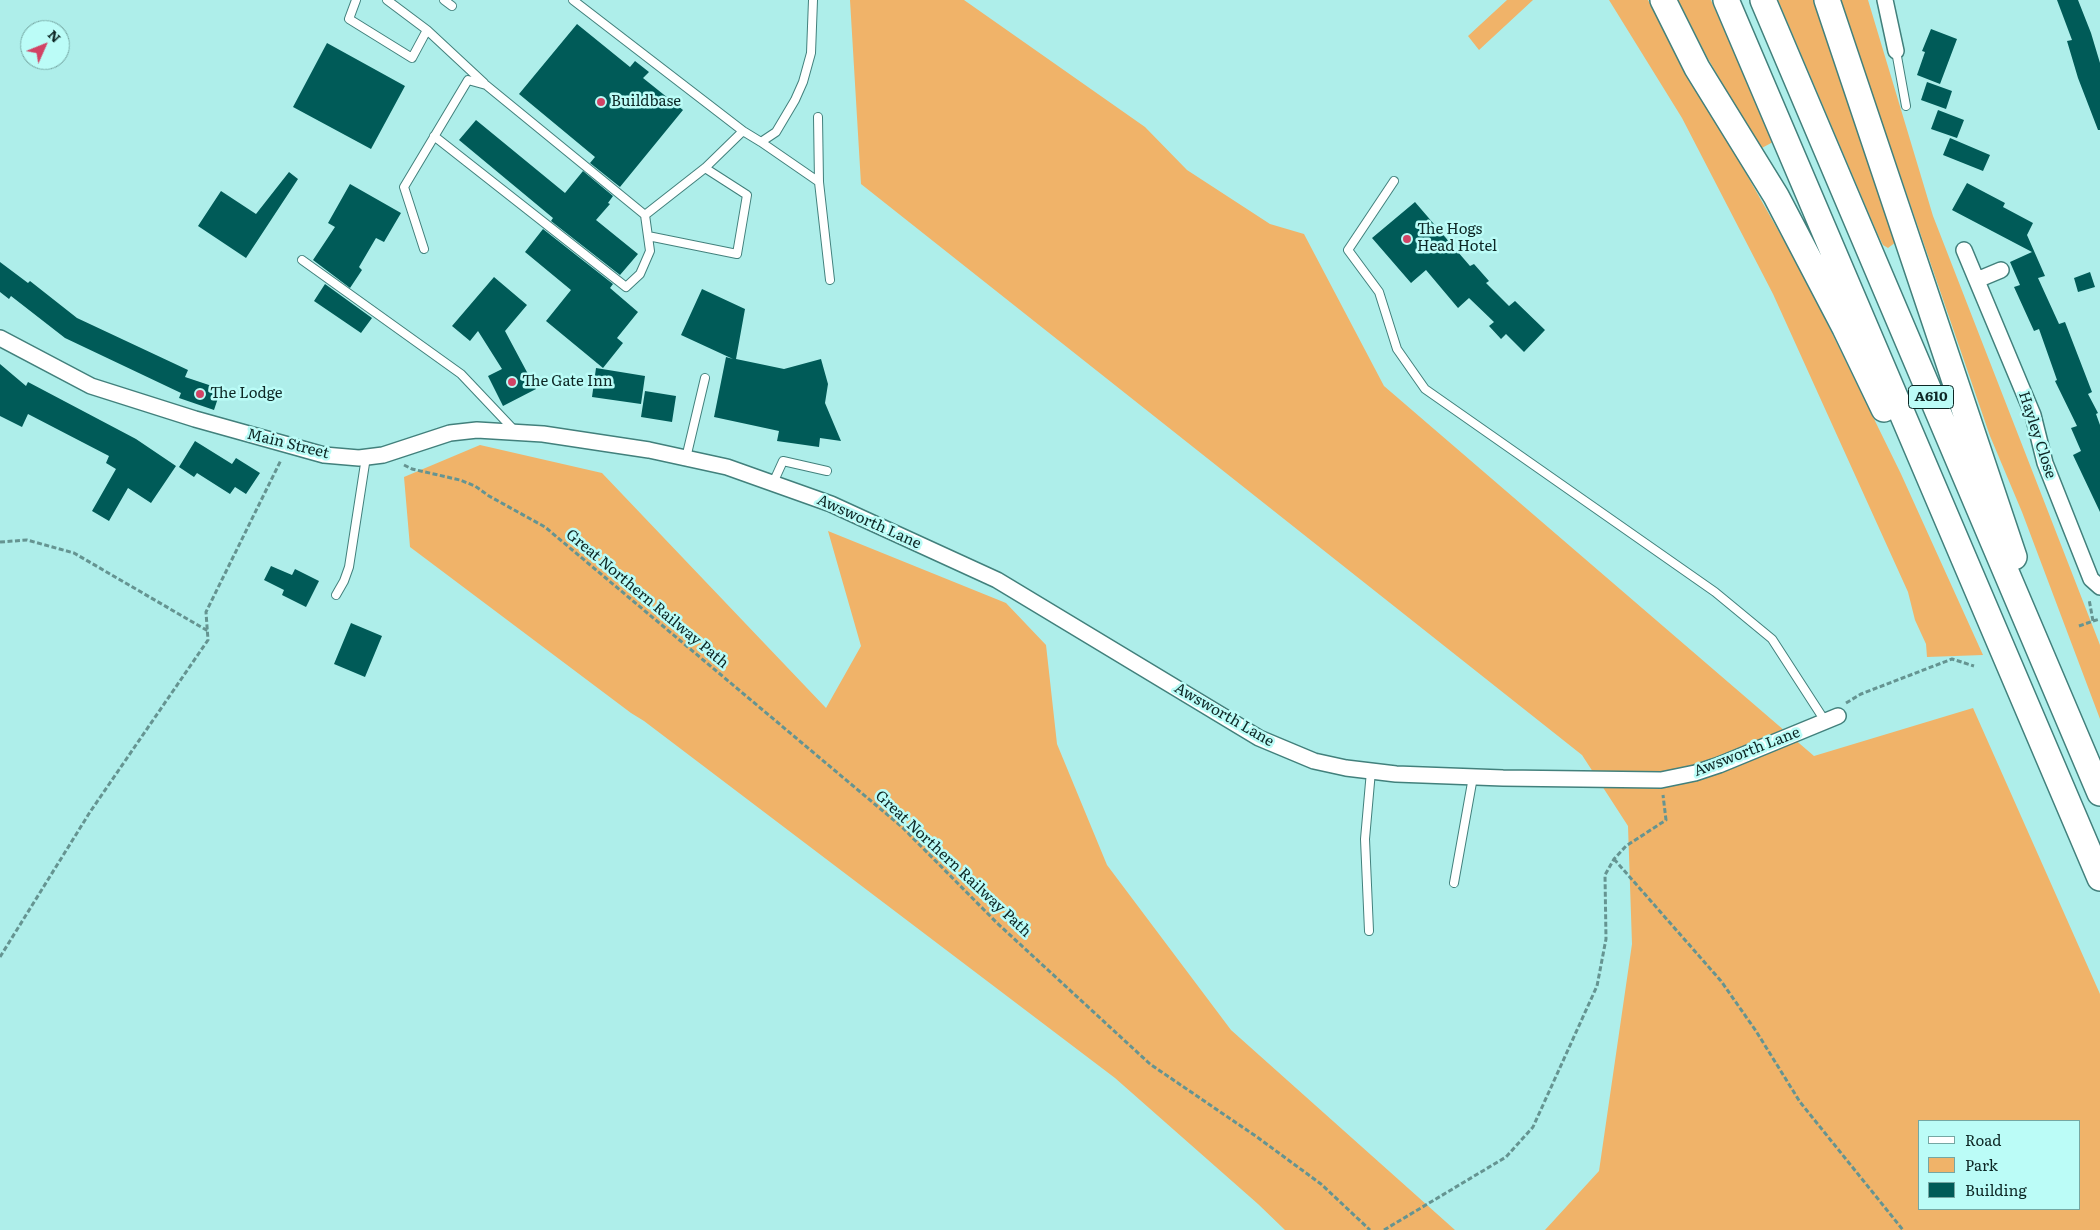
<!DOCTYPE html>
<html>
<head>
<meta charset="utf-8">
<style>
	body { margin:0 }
	#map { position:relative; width:2100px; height:1230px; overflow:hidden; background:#aeeeea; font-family:Literata,serif }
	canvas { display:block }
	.legend { position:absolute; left:1918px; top:1120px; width:162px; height:90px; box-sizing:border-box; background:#bbfcf7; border:1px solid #75a7a3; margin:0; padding:6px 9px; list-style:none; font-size:15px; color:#0d2725 }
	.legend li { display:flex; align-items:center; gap:10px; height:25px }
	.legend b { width:25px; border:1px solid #75a7a3 }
	.north { position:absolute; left:20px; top:20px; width:50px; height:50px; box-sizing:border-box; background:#bbfcf7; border:1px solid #75a7a3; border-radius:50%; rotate:46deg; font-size:14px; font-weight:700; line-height:20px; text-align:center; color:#0d2725 }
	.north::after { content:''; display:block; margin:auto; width:18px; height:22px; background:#d24365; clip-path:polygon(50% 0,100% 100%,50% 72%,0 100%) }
</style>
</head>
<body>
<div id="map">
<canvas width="2100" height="1230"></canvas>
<ul class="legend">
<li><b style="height:6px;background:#fff"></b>Road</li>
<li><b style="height:14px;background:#f0b369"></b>Park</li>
<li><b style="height:14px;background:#005b58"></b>Building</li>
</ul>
<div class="north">N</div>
</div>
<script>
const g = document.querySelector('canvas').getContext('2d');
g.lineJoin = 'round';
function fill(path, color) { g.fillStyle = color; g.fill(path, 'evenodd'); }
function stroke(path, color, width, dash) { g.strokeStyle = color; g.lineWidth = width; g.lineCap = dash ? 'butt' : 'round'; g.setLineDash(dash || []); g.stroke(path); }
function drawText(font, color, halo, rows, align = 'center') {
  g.font = font + ' Literata,serif'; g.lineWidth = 5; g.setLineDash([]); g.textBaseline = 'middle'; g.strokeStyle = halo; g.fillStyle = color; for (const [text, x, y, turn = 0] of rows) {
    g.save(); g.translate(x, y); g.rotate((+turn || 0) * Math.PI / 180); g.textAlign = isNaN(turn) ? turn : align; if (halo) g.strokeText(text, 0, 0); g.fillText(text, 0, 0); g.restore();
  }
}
fill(new Path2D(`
	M850,0H964L1145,127L1187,170L1270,224L1304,234L1384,386L1814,756L1973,708L2100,994V1230H1545L1599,1171L1632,944L1628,826L1582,755L861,184ZM1919,1121H2079V1209H1919Z
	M1507,0H1533L1479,50L1468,36Z
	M1609,0H1648L1804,276L1901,474L1983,655L1927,657L1926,644L1915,620L1908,592L1773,294L1682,118Z
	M1678,0H1711L1773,142L1760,149L1707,57Z
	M1778,0H1814L1895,236L1896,242L1888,248L1883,245L1878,235Z
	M1840,0H1868L1933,216L2100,645V719L2022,512L1990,436Z
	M480,445L602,473L826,708L861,646L828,531L1006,603L1046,645L1057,744L1107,865L1231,1030L1455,1230H1285L1258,1204L1115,1078L644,721L631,713L410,547L404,477Z`), '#f0b369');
fill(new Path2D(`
	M2057,0H2078L2091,33L2100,63V130H2098L2078,78L2067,41L2072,40Z
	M577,24L630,67L635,61L649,72L643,78L683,110L620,187L590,163L595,157L519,94Z
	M1931,29L1957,39L1940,84L1917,75L1925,52L1922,51Z
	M327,43L405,86L371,149L293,107Z
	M1927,82L1952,91L1946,109L1921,100Z
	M1938,110L1964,120L1957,138L1931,129Z
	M476,120L565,193L583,171L613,196L608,203L610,204L596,220L638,254L620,275L551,221L553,218L459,140Z
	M1950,138L1990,155L1983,171L1943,155Z
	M289,172L298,179L246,258L198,226L221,191L256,214Z
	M1967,183L2005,203L2003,207L2033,223L2027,235L2045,276L2038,278L2059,324L2065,322L2092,392L2088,394L2098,413L2096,414L2100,425V512L2073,455L2081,451L2071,428L2077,426L2055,381L2057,380L2039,329L2034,331L2014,287L2020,285L2010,262L2032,252L1952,210Z
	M350,184L401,213L384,242L376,238L359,267L362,270L350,288L313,260L335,227L328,223Z
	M1415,202L1470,266L1474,264L1489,281L1486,283L1509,306L1515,301L1545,330L1524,352L1506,334L1501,339L1489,326L1494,322L1469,298L1458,308L1426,270L1411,283L1372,238Z
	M543,229L613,284L610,288L638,312L617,338L623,343L603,368L546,321L571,290L525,252Z
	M0,262L28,283L30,281L77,318L188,370L185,377L221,389L214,410L179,398L181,393L65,338L11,296L9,299L0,292Z
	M2090,272L2095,287L2078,292L2074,278Z
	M494,277L527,305L505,331L536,389L503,406L488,376L502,369L478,331L470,341L452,326Z
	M325,284L372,318L361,333L314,301Z
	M702,289L745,309L736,359L784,369L821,359L828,384L825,403L841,441L820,438L819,447L777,441L779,431L714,417L726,357L733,359L681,335Z
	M0,364L26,386L28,382L136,439L176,466L151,503L128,488L109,521L92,511L116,469L106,463L109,456L28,414L22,427L0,416Z
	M596,368L645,376L641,404L592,397Z
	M645,391L676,396L672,422L641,417Z
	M195,441L232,464L236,458L260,473L246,494L235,487L230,494L197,473L194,477L179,467Z
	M271,566L292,575L295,569L319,581L306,607L282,595L284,590L264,580Z
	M351,623L382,636L365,677L334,664Z`), '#005b58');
const service = new Path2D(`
	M356,0L349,19L412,58L427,30L387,0
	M444,0L452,6
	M573,0L743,131L761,142L776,132L795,100L803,82L811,53L813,0
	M427,30L484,83
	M1896,51L1906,106
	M818,117L819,182
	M434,136L626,287L640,274L650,251L645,215
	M761,142L819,182L830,280
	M1394,181L1348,250L1379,292L1397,349L1425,389L1715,592L1772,639L1825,721
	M648,236L737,254L747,195L705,168
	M424,249L404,187L468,80L486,85L645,215L705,168L743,131
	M302,260L461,374L515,431
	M686,458L705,378
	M773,483L783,461L827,471
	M336,595L344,581L349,567L366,457
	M1454,883L1473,777
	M1369,931L1365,839L1371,771`);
const minor = new Path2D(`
	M1885,0L1896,51
	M1964,250L2033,415L2045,463L2091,579L2100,587
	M1977,280L2001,270
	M0,338L91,386L195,419L324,455L359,458L383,455L450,433L477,430L543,434L649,450L727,467L831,504L997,580L1259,738L1314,761L1346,768L1396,774L1503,778L1661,780L1695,773L1719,765L1838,716`);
const trunk = new Path2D(`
	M1663,0L1697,68L1776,196L1845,328L1884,409
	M1726,0L2100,878
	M1763,0L2100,793
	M1827,0L2014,557`);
stroke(service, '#42807c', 10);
stroke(minor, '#42807c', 18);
stroke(trunk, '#42807c', 28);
stroke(new Path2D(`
	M404,465L412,469L460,480L475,486L489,496L545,527L902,827L997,923L1150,1064L1257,1137L1321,1184L1370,1230
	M0,542L27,540L74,553L208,631
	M2093,621L2100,619
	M2079,626L2093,621L2089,599
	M1846,703L1861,694L1952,659L1974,666
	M1614,859L1721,981L1756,1031L1800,1102L1903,1230
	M0,957L90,812L208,640L206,612L281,460
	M1384,1230L1506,1157L1533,1127L1597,986L1606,939L1605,875L1614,859L1626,846L1666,820L1663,795`), '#659491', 3, [5, 2.5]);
stroke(service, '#fff', 8);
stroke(minor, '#fff', 15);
stroke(trunk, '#fff', 25);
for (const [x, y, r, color] of [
	[601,102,5,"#d24365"],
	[1407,239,5,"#d24365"],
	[512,382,5,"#d24365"],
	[200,394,5,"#d24365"]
]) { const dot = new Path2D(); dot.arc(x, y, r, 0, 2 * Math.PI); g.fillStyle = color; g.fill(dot); stroke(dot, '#bbfcf7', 2); }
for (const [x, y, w] of [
	[1931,397,45]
]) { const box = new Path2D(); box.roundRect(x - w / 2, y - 11.5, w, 23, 4); g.fillStyle = '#bbfcf7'; g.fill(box); stroke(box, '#0d2725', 1); }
drawText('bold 14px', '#0d2725', null, [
	["A610",1931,397]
]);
drawText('15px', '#0d2725', '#bbfcf7', [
	["Buildbase",611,102],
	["The Hogs",1417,230],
	["Head Hotel",1417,247],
	["The Gate Inn",522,382],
	["The Lodge",210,394]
], 'left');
drawText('15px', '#0d2725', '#bbfcf7', [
	["Hayley Close",2037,435,72],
	["Main Street",288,444,14],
	["Awsworth Lane",869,522,24],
	["Great Northern Railway Path",647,599,40],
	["Awsworth Lane",1224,715,30],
	["Awsworth Lane",1747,752,-21],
	["Great Northern Railway Path",953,864,43]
]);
</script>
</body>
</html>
